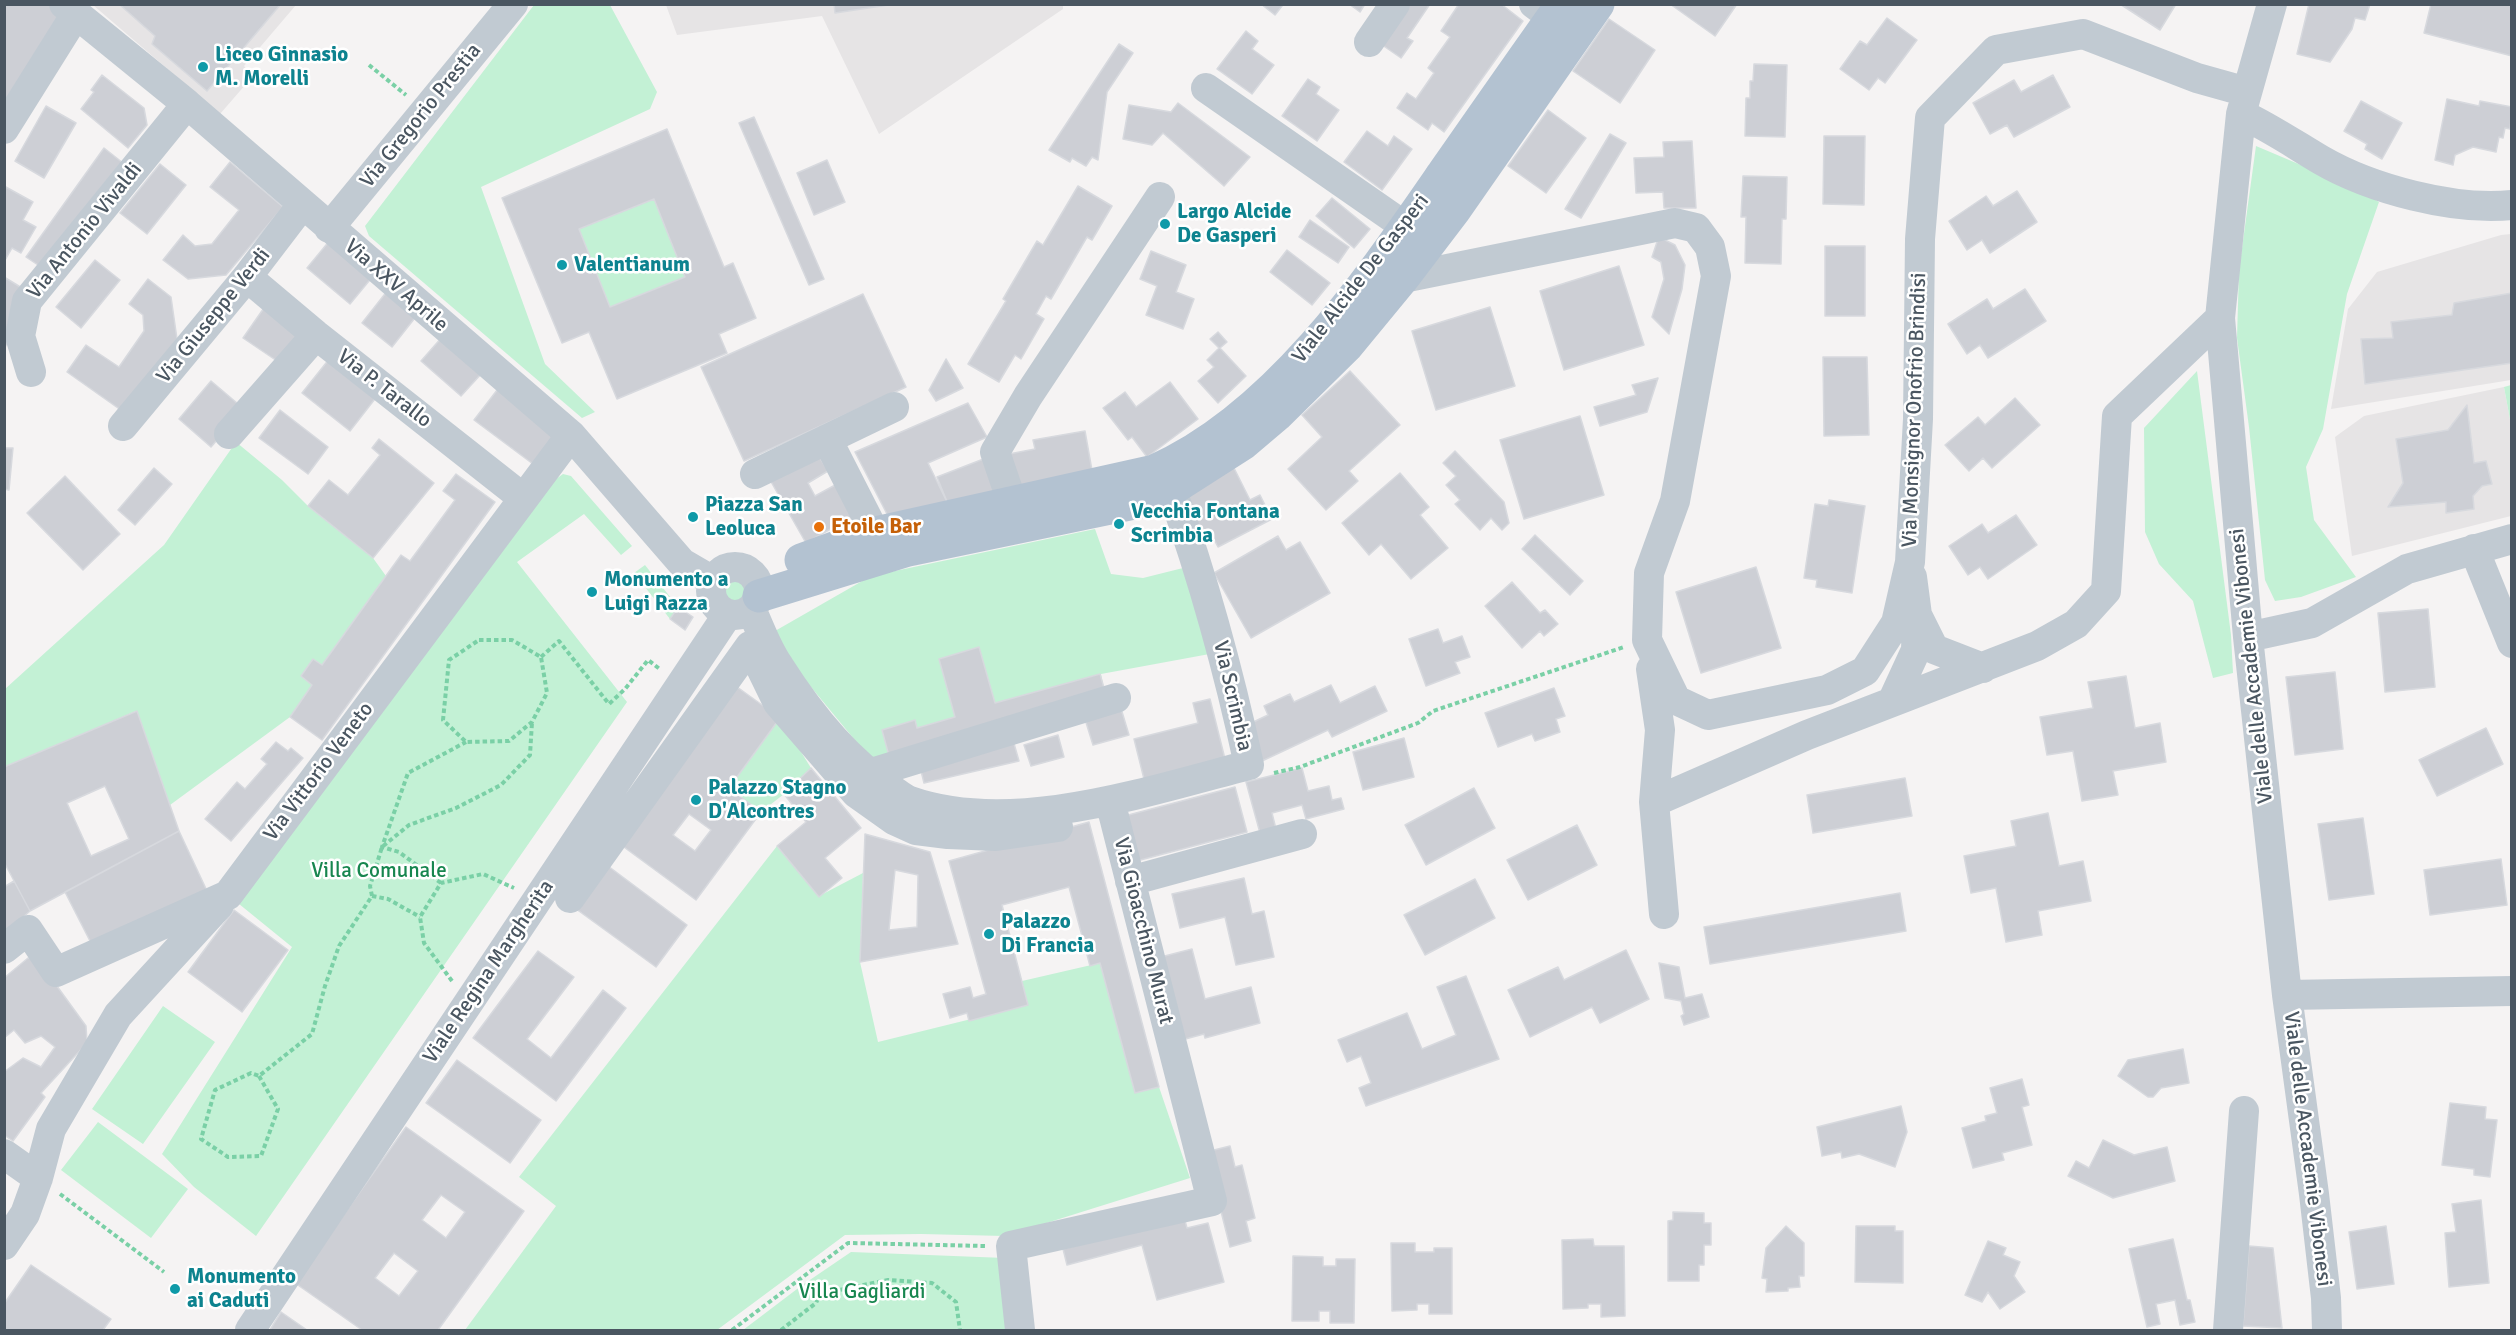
<!DOCTYPE html>
<html>
<head>
<meta charset="utf-8">
<style>
	body { margin:0 }
	#map { position:relative; width:2516px; height:1335px; overflow:hidden; background:#f5f3f3; font-family:Signika,sans-serif }
	canvas { display:block }
	.frame { position:absolute; inset:0; border:6px solid #4a5661; pointer-events:none }
</style>
</head>
<body>
<div id="map">
<canvas width="2516" height="1335"></canvas>
<div class="frame"></div>
</div>
<script>
const g = document.querySelector('canvas').getContext('2d');
g.lineJoin = 'round';
function fill(path, color) { g.fillStyle = color; g.fill(path, 'evenodd'); }
function stroke(path, color, width, dash) { g.strokeStyle = color; g.lineWidth = width; g.lineCap = dash ? 'butt' : 'round'; g.setLineDash(dash || []); g.stroke(path); }
function drawText(font, color, halo, rows, align = 'center') {
  g.font = font + ' Signika,sans-serif'; g.lineWidth = 5; g.setLineDash([]); g.textBaseline = 'middle'; g.strokeStyle = halo; g.fillStyle = color; for (const [text, x, y, turn = 0] of rows) {
    g.save(); g.translate(x, y); g.rotate((+turn || 0) * Math.PI / 180); g.textAlign = isNaN(turn) ? turn : align; if (halo) g.strokeText(text, 0, 0); g.fillText(text, 0, 0); g.restore();
  }
}
fill(new Path2D(`
	M1063,4V9L879,134L822,16L677,35L666,5Z
	M93,5H296L244,66L253,76L220,114Z
	M2511,234V380L2331,409L2348,309L2377,272L2501,235Z
	M2504,387L2511,425V516L2352,556L2335,437L2364,416Z`), '#e6e4e5');
fill(new Path2D(`
	M534,5H610L657,92L650,109L481,187L545,364L595,412L582,418L369,236L365,226Z
	M2256,146L2353,187L2379,202L2347,294L2323,429L2306,467L2314,520L2356,577L2301,597L2275,601L2265,580L2249,427L2237,338L2239,270Z
	M654,199L685,277L610,307L579,229Z
	M2197,371L2231,635L2233,673L2213,678L2193,601L2159,564L2145,532L2144,428Z
	M2511,385H2512L2511,425L2504,387Z
	M236,442L282,480L308,506L373,558L386,576L322,665L313,659L301,676L312,685L290,717L170,805L136,711L5,767V689L164,545Z
	M563,474L571,476L632,546L621,555L584,514L517,562L627,702L256,1236L194,1187L162,1154L292,947L228,895L556,479Z
	M1095,529L1111,574L1143,578L1187,567L1215,653L1101,674L1104,688L873,762L768,635L871,576Z
	M645,565L678,607L670,619L634,573Z
	M731,567C753,567 757,577 759,596L721,610C706,594 711,574 731,567Z
	M780,718L811,768L784,794L761,812L729,788Z
	M777,846L819,896L863,873L860,962L878,1042L1028,1005L1022,981L1100,963L1135,1093L1159,1087L1190,1178L1005,1236L921,1234L845,1235L717,1330H465L556,1206L519,1177Z
	M163,1006L215,1042L143,1144L92,1109Z
	M98,1122L188,1189L151,1238L61,1170Z
	M851,1252L1005,1258L1012,1330H743L801,1286Z`), '#c3f1d5');
const building = new Path2D(`
	M4,4H51L68,16L4,119Z
	M119,4H281L207,91L152,44L155,36Z
	M834,4H895L835,13Z
	M1261,4H1280L1282,6L1275,15Z
	M1349,4H1365L1360,12Z
	M1400,4H1430L1407,38L1413,41L1401,58L1375,40Z
	M1459,4H1501L1523,21L1444,132L1432,123L1428,130L1397,108L1407,93L1416,99L1434,73L1428,68L1450,37L1441,31Z
	M1670,4H1737L1715,36Z
	M2120,4H2176L2160,30Z
	M2309,4H2370L2365,20L2355,18L2352,29L2330,62L2297,54Z
	M2431,4H2512V56L2424,33Z
	M1887,18L1917,40L1885,83L1878,78L1869,90L1840,69L1860,41L1867,45Z
	M1609,19L1655,50L1620,103L1573,71Z
	M1246,31L1258,41L1252,49L1274,65L1252,94L1217,69Z
	M1119,44L1133,53L1107,92L1098,160L1092,157L1086,166L1072,158L1070,162L1049,150Z
	M1754,64L1787,65L1785,137L1745,136L1746,98H1750V81H1753Z
	M102,75L144,108L147,125L128,148L81,109L94,92L91,90Z
	M2053,75L2070,107L2014,137L2007,125L1990,134L1973,103L2014,80L2021,92Z
	M1308,79L1320,87L1316,94L1339,110L1317,141L1282,116Z
	M2447,99L2479,106L2480,101L2512,107L2510,129L2505,128L2503,138L2499,137L2496,152L2473,147L2455,155L2453,165L2435,160Z
	M2361,101L2402,123L2382,159L2365,149L2367,144L2344,131Z
	M1178,103L1250,157L1224,186L1163,133L1152,145L1123,139L1129,105L1171,112Z
	M46,106L76,123L44,178L15,161Z
	M1548,110L1586,138L1546,193L1508,166Z
	M754,117L824,279L809,285L739,123Z
	M667,129L724,267L733,263L756,318L719,334L727,353L617,399L589,332L562,343L502,198ZM654,199L685,277L610,307L579,229Z
	M1367,131L1388,146L1394,136L1412,149L1382,190L1344,162Z
	M1610,134L1626,143L1581,218L1565,209Z
	M1824,136H1865L1864,205L1823,204Z
	M1692,141L1696,208H1664L1663,192L1636,193L1634,158L1664,157L1663,142Z
	M104,148L123,163L44,269L26,257Z
	M827,160L845,202L814,215L797,173Z
	M230,162L283,207L226,275L188,279L163,260L183,235L195,246L212,244L239,210L210,187Z
	M160,164L186,185L147,234L120,213Z
	M1743,176L1787,177L1786,219H1782L1781,264L1745,263L1746,217H1741Z
	M4,186L33,202L23,220L36,227L21,253L12,248L4,262Z
	M1078,186L1112,206L1092,240L1087,237L1051,299L1046,296L1036,314L1044,319L1021,359L1015,355L999,382L968,364L1006,301L1003,299L1037,241L1043,245Z
	M2017,191L2037,222L1990,253L1982,240L1967,250L1949,221L1986,196L1993,206Z
	M1332,198L1370,229L1354,248L1316,216Z
	M1310,220L1349,247L1338,263L1299,237Z
	M331,239L374,275L350,304L307,268Z
	M1658,239L1665,240L1675,245L1685,265L1682,289L1669,334L1652,317L1664,279L1661,262L1652,257Z
	M1825,246H1865V316H1825Z
	M1287,250L1330,283L1312,305L1270,272Z
	M1151,251L1186,265L1176,292L1194,299L1183,329L1146,315L1157,286L1140,279Z
	M95,260L120,280L81,328L56,307Z
	M1619,266L1644,345L1564,370L1540,291Z
	M4,277L22,288L15,323L4,350Z
	M148,279L171,297L177,339L125,413L67,372L86,345L119,367L144,331L143,315L129,304Z
	M2025,289L2046,321L1988,358L1980,345L1967,354L1948,324L1987,299L1993,309Z
	M388,290L418,314L392,347L362,323Z
	M2512,293V363L2365,384L2361,339L2393,338L2391,322L2452,315L2454,303Z
	M863,294L906,387L744,461L701,367Z
	M266,305L303,331L280,363L243,338Z
	M1490,307L1515,386L1436,410L1412,331Z
	M1218,332L1227,342L1220,348L1246,376L1218,403L1198,381L1214,367L1207,360L1219,348L1210,339Z
	M443,336L483,372L461,396L421,361Z
	M1823,357H1867L1869,435L1824,436Z
	M330,358L378,395L350,431L302,393Z
	M946,359L963,388L936,401L929,390Z
	M1350,371L1400,425L1349,471L1358,481L1326,510L1288,469L1322,437L1302,415Z
	M1658,378L1647,412L1600,426L1594,407L1636,395L1632,385Z
	M211,381L244,409L211,447L179,419Z
	M1170,382L1198,419L1147,457L1132,437L1128,440L1103,408L1125,392L1136,407Z
	M501,385L563,432L537,467L474,420Z
	M2015,398L2040,425L1992,468L1983,458L1969,471L1945,445L1978,417L1985,425Z
	M968,403L987,437L928,463L948,504L888,516L855,452Z
	M2467,405L2474,463L2486,461L2492,484L2482,486L2473,496L2474,509L2446,513V502L2388,507L2403,483L2396,439L2448,430Z
	M280,410L328,447L308,474L259,438Z
	M1580,416L1604,495L1524,519L1500,440Z
	M1085,431L1093,476L1015,489L1009,454L1035,449L1033,440Z
	M379,439L434,483L373,558L308,506L329,480L348,495L380,455L372,448Z
	M4,448H13L9,490L4,489Z
	M1455,451L1504,502L1509,523L1502,530L1491,518L1480,530L1455,504L1460,500L1446,485L1456,476L1443,463Z
	M817,453L828,471L808,483L815,496L837,484L855,515L806,543L770,480Z
	M986,458L1002,495L948,504L937,477Z
	M1233,466L1250,500L1260,495L1272,519L1218,547L1209,530L1198,535L1177,494Z
	M154,468L172,484L135,525L118,510Z
	M1400,473L1429,507L1420,515L1448,548L1411,579L1381,544L1369,555L1342,523Z
	M456,474L495,502L322,740L290,717L312,685L301,676L313,659L322,665L401,555L410,561L455,500L443,491Z
	M65,476L120,534L83,570L27,513Z
	M1829,500L1865,506L1852,593L1816,587L1817,580L1804,578L1815,504L1828,506Z
	M2016,515L2037,545L1988,579L1980,567L1968,575L1949,546L1982,524L1988,533Z
	M1535,535L1583,581L1570,595L1522,549Z
	M1278,536L1286,550L1300,542L1330,593L1251,638L1214,573Z
	M1756,567L1781,648L1701,673L1676,592Z
	M1512,582L1540,613L1545,610L1558,624L1544,636L1540,631L1522,648L1485,606Z
	M678,607L693,617L685,630L670,619Z
	M2428,609L2435,687L2385,692L2378,613Z
	M1438,629L1443,643L1462,636L1470,657L1455,662L1460,673L1426,686L1409,639Z
	M979,647L995,703L1100,674L1104,688L889,756L882,730L915,720L917,728L955,717L939,659Z
	M2335,672L2343,749L2295,755L2286,677Z
	M2126,676L2135,728L2160,723L2166,762L2113,771L2118,795L2082,801L2073,751L2047,755L2040,717L2093,708L2088,682Z
	M733,684L780,718L729,788L761,812L696,900L617,842ZM689,814L711,830L695,851L673,835Z
	M1331,685L1340,703L1375,686L1387,711L1332,737L1328,730L1262,761L1245,726L1268,715L1264,706L1290,694L1294,702Z
	M1554,688L1565,716L1556,719L1560,732L1535,741L1532,734L1498,747L1485,713Z
	M1210,699L1225,759L1144,779L1134,739L1198,723L1193,703Z
	M1120,705L1129,735L1093,745L1084,716Z
	M137,711L179,831L30,911L4,862V767ZM105,786L129,839L91,856L67,803Z
	M2486,728L2503,764L2437,796L2419,760Z
	M1058,735L1064,757L1031,766L1024,745Z
	M1404,738L1414,777L1363,790L1353,752Z
	M1013,740L1019,761L924,783L919,763Z
	M276,742L288,751L291,748L303,758L231,841L205,819L237,782L245,789L267,764L261,759Z
	M811,768L861,828L825,858L842,878L819,897L777,846L806,822L784,794Z
	M1302,768L1308,791L1329,786L1332,800L1341,798L1344,809L1306,819L1302,805L1272,813L1276,829L1260,833L1246,782Z
	M1905,778L1912,816L1813,833L1807,795Z
	M1235,787L1247,832L1129,863L1117,818Z
	M1474,788L1495,828L1426,865L1405,825Z
	M2048,813L2059,866L2083,861L2091,901L2038,911L2042,935L2006,942L1996,888L1971,893L1964,856L2016,846L2011,821Z
	M2363,818L2374,894L2329,900L2318,824Z
	M1089,822L1159,1087L1135,1093L1100,963L1090,966L1069,887L1002,905L1028,1005L969,1021L967,1013L950,1018L943,994L970,987L973,998L986,994L949,861Z
	M1577,825L1597,865L1528,900L1507,860Z
	M179,831L208,893L91,943L65,892Z
	M865,834L930,852L958,944L860,962ZM895,870L918,875L917,927L889,930Z
	M2501,859L2507,905L2430,915L2424,870Z
	M604,863L687,925L656,967L572,906Z
	M1244,878L1252,914L1264,911L1274,957L1236,965L1225,917L1180,928L1172,894Z
	M1475,879L1495,918L1425,955L1404,915Z
	M14,881L30,911L4,934V887Z
	M1900,893L1906,931L1710,964L1704,927Z
	M234,910L288,950L242,1012L188,972Z
	M1192,949L1205,999L1251,987L1260,1023L1205,1038L1204,1034L1174,1042L1153,959Z
	M1626,950L1649,999L1600,1023L1592,1007L1530,1037L1508,990L1558,967L1564,980Z
	M538,951L574,977L527,1039L551,1058L603,990L626,1008L556,1101L473,1038Z
	M28,958L38,960L86,1026L87,1043L41,1093L45,1097L13,1141L4,1135V1072L23,1058L41,1067L55,1047L41,1036L25,1043L14,1030L4,1038V978Z
	M1659,963L1679,967L1685,998L1702,994L1709,1017L1684,1025L1681,1016L1684,1014L1681,1001L1665,998Z
	M1466,976L1499,1059L1366,1106L1359,1088L1371,1083L1361,1056L1347,1062L1338,1040L1407,1013L1422,1049L1456,1035L1437,987Z
	M2183,1049L2189,1083L2161,1088L2153,1097H2148L2118,1076L2128,1060Z
	M457,1060L541,1120L510,1163L426,1103Z
	M2022,1079L2029,1105L2022,1107L2032,1145L2002,1153L2004,1160L1973,1168L1962,1128L1986,1121L1985,1116L1997,1113L1990,1088Z
	M2450,1103L2486,1107L2485,1119L2497,1120L2490,1177L2474,1175V1169L2442,1165Z
	M1901,1106L1907,1132L1895,1167L1859,1154L1842,1158L1841,1152L1822,1156L1817,1127Z
	M406,1127L524,1211L438,1330H362L295,1283ZM441,1195L465,1212L446,1238L422,1220ZM394,1253L418,1271L399,1296L375,1278Z
	M2103,1140L2134,1155L2167,1147L2175,1181L2113,1198L2068,1176L2076,1161L2089,1168Z
	M1230,1146L1235,1167L1242,1165L1255,1218L1246,1221L1251,1241L1230,1247L1206,1152Z
	M2481,1200L2489,1283L2449,1287L2445,1233L2456,1232L2452,1204Z
	M1673,1212L1704,1213V1223H1711V1245H1704V1265H1699V1281H1668V1221L1673,1220Z
	M1184,1217L1187,1228L1208,1223L1224,1282L1157,1300L1142,1245L1067,1265L1063,1249Z
	M1786,1226L1804,1243V1276H1799L1800,1287L1788,1288V1291L1766,1292L1767,1279L1762,1278L1766,1248Z
	M1856,1226H1895V1231H1903V1283L1855,1282Z
	M2386,1226L2394,1284L2357,1289L2349,1232Z
	M1593,1239L1594,1246H1624L1625,1316L1601,1317V1304H1588V1308L1563,1309L1562,1240Z
	M2173,1239L2187,1300H2190L2195,1322L2180,1325L2175,1300L2156,1304L2160,1324L2147,1327L2129,1249Z
	M1988,1241L2006,1248L2003,1255L2020,1262L2014,1276L2025,1292L2000,1309L1988,1292L1982,1302L1965,1295Z
	M1391,1243H1415V1252H1434V1248H1452V1314H1429V1304H1417V1310L1392,1311Z
	M2249,1246L2273,1248L2282,1328L2243,1326Z
	M1293,1256L1323,1257V1266H1336V1259H1355L1354,1323H1330V1311H1319V1321H1292Z
	M31,1265L111,1319L103,1330H4V1304Z
	M281,1312L307,1330H270Z`);
fill(building, '#cdcfd5');
stroke(building, '#d7d9de', 1.5);
stroke(new Path2D(`
	M369,65L406,95
	M479,640H512L541,657L547,693L532,722L509,741L466,742L443,720L449,660Z
	M541,657L559,641L609,704L625,689L648,660L661,670
	M1274,773L1300,767L1418,723L1433,711L1624,647
	M441,883L399,852L382,847L408,773L466,742
	M372,896L388,899L420,917
	M452,981L424,943L420,917L441,883L483,874L514,888
	M259,1076L278,1109L261,1156L228,1157L201,1139L215,1090L251,1073L259,1076L312,1034L325,986L339,946L372,896L370,886L382,847L409,825L456,808L501,785L530,755L532,722
	M60,1194L164,1272
	M732,1330L848,1243L986,1246
	M781,1330L816,1303L820,1294L888,1280L932,1283L956,1302L960,1330`), '#7ad0a6', 4, [4.5, 3]);
stroke(new Path2D(`
	M64,4L187,104L571,435L682,563L713,581
	M1534,4L1553,18
	M2272,4L2241,114L2220,318L2248,637L2287,995L2314,1194L2326,1298L2327,1330
	M1369,42L1395,4
	M1206,88L1406,227
	M2241,114C2269,127 2294,144 2321,160C2371,189 2454,211 2512,205
	M4,129L76,14
	M329,228L513,4
	M247,277L316,335L523,498
	M1403,278L1675,223L1696,228L1710,247L1716,276L1675,501L1649,573L1647,640L1676,700L1708,715L1827,690L1865,671L1896,623L1910,562L1918,419L1920,239L1930,118L1996,50L2083,34L2197,78L2247,92
	M31,372L20,336L27,301L187,104
	M123,426L247,277L302,205
	M229,434L316,335
	M827,439L875,533
	M755,474L894,407
	M1012,502L995,452L1028,396L1160,197
	M2474,549L2512,643
	M711 591a24 24 0 1 1 48 0a24 24 0 1 1-48 0Z
	M1912,577L1917,615L1934,649L1983,668
	M751,609C760,628 767,649 779,666C809,713 845,759 891,789C897,793 904,799 910,801C1012,837 1148,791 1249,765C1229,672 1204,581 1172,491
	M2248,637L2312,623L2407,569L2512,539
	M758,662L778,703L856,793L894,820L916,830L948,834L996,836L1058,827
	M1651,669L1660,730L1654,802
	M1893,700L1916,650L1917,615
	M868,774L1116,698
	M1130,881L1302,834
	M570,898L750,646
	M1664,914L1654,802L1807,735L2037,646L2076,624L2106,591L2117,416L2220,318
	M4,949L28,930L56,972L228,895L571,435
	M2287,995L2512,991
	M4,1154L38,1178
	M4,1245L25,1214L38,1178L51,1129L118,1015L219,905
	M250,1330L728,614
	M1020,1330L1011,1246L1212,1201L1110,801
	M2228,1330L2244,1111`), '#c1cad2', 30);
stroke(new Path2D(`
	M801,560L875,533L1154,471C1277,417 1370,279 1444,172C1483,116 1522,60 1562,4
	M759,596L908,550L1158,498L1244,443L1277,415L1347,346L1403,278L1454,211L1598,4`), '#b3c2d1', 33);
for (const [x, y, r, color] of [
	[203,67,6,"#0f9aa8"],
	[1165,224,6,"#0f9aa8"],
	[562,265,6,"#0f9aa8"],
	[693,517,6,"#0f9aa8"],
	[1119,524,6,"#0f9aa8"],
	[819,527,6,"#e8710a"],
	[592,592,6,"#0f9aa8"],
	[696,800,6,"#0f9aa8"],
	[989,934,6,"#0f9aa8"],
	[175,1289,6,"#0f9aa8"]
]) { const dot = new Path2D(); dot.arc(x, y, r, 0, 2 * Math.PI); g.fillStyle = color; g.fill(dot); stroke(dot, '#fff', 2); }
drawText('bold 21px', '#0d838f', '#fff', [
	["Liceo Ginnasio",215,55],
	["M. Morelli",215,79],
	["Largo Alcide",1177,212],
	["De Gasperi",1177,236],
	["Valentianum",574,265],
	["Piazza San",705,505],
	["Leoluca",705,529],
	["Vecchia Fontana",1131,512],
	["Scrimbia",1131,536],
	["Monumento a",604,580],
	["Luigi Razza",604,604],
	["Palazzo Stagno",708,788],
	["D'Alcontres",708,812],
	["Palazzo",1001,922],
	["Di Francia",1001,946],
	["Monumento",187,1277],
	["ai Caduti",187,1301]
], 'left');
drawText('21px', '#4a5661', '#fff', [
	["Via Gregorio Prestia",421,116,-51],
	["Via Antonio Vivaldi",85,231,-51],
	["Viale Alcide De Gasperi",1361,279,-52],
	["Via XXV Aprile",396,286,41],
	["Via Giuseppe Verdi",214,316,-51],
	["Via P. Tarallo",384,389,38],
	["Via Monsignor Onofrio Brindisi",1915,410,-88],
	["Viale delle Accademie Vibonesi",2252,666,-96],
	["Via Scrimbia",1232,696,77],
	["Via Vittorio Veneto",319,772,-53],
	["Via Gioacchino Murat",1143,931,76],
	["Viale Regina Margherita",489,972,-56],
	["Viale delle Accademie Vibonesi",2307,1149,83]
]);
drawText('bold 21px', '#c56008', '#fff', [
	["Etoile Bar",831,527]
], 'left');
drawText('21px', '#17864f', '#fff', [
	["Villa Comunale",379,871],
	["Villa Gagliardi",862,1292]
]);
</script>
</body>
</html>
